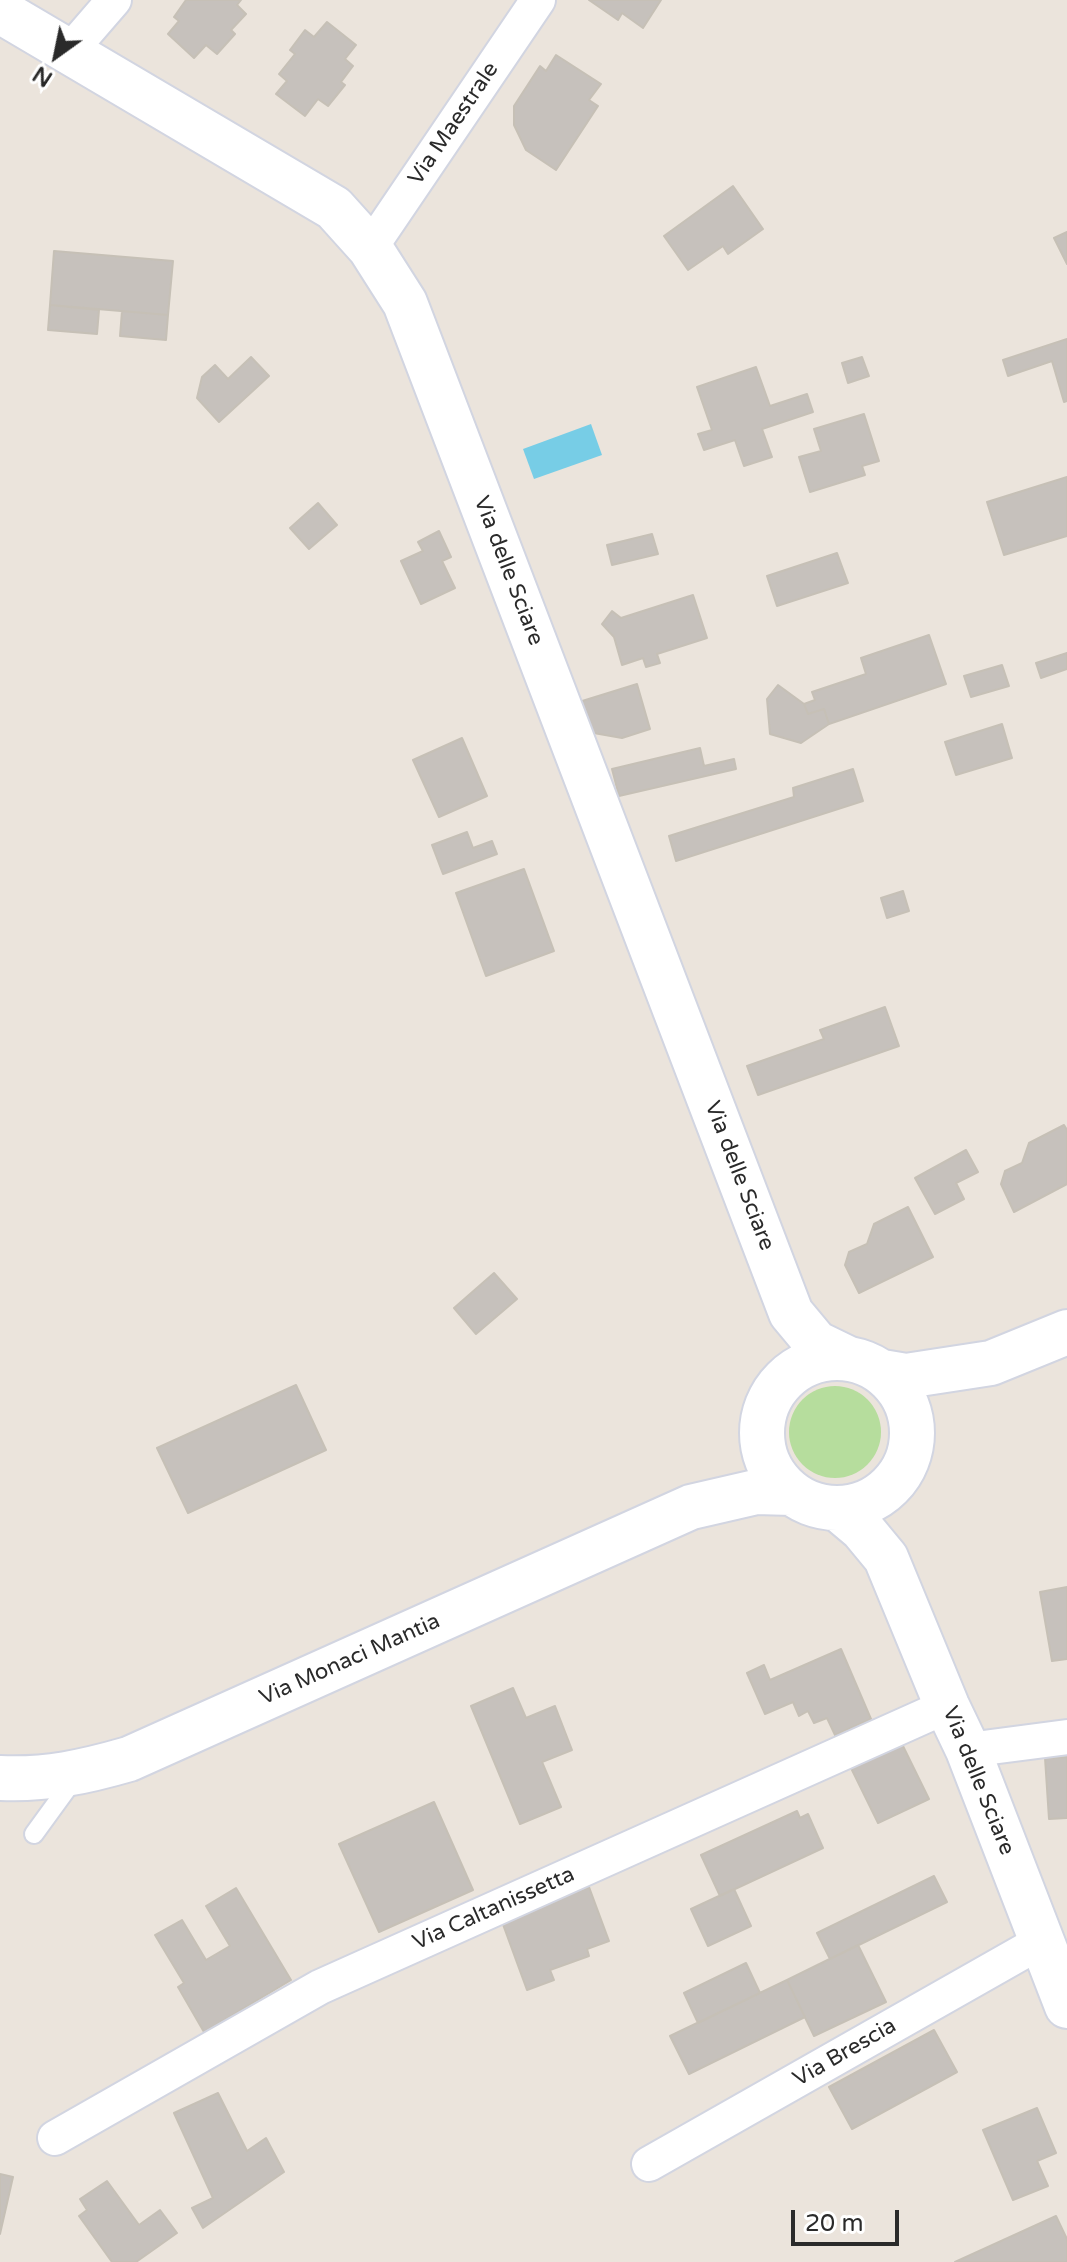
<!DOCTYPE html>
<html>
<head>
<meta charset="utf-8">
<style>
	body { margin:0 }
	#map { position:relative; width:1067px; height:2262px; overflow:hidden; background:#ebe4dc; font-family:"Varela Round",sans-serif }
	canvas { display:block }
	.north { position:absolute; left:16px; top:16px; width:80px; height:80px; -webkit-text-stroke:6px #fff; paint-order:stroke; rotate:213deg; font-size:22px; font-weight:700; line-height:32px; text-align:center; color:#2a2a2a }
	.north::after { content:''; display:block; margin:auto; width:28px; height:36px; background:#2a2a2a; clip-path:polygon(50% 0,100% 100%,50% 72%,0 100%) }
	.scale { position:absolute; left:791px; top:2210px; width:108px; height:36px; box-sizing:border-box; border:4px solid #2a2a2a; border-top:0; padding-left:10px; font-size:24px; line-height:28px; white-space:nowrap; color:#2a2a2a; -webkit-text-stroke:6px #fff; paint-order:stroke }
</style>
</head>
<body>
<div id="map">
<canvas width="1067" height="2262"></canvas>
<div class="north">N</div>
<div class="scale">20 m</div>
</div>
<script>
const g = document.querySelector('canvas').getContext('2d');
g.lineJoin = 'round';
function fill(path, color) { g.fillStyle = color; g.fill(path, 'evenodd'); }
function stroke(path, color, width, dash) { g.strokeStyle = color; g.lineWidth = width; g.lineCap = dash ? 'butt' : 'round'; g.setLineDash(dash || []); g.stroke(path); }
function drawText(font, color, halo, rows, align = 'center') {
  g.font = font + ' "Varela Round",sans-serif'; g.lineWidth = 8; g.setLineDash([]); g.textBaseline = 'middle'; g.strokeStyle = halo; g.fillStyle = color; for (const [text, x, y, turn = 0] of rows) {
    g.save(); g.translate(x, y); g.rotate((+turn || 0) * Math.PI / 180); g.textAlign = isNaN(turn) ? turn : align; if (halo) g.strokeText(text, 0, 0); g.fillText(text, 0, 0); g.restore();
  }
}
fill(new Path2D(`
	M789 1432a46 46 0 1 1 92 0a46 46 0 1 1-92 0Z`), '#b6dd9d');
fill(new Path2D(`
	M591,424L602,455L534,479L523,449Z`), '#77cde6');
const building = new Path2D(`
	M186,0H241L237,5L246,14L231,30L235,34L217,54L206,45L194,58L168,34L179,21L174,17Z
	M589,0H661L643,28L622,13L618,20Z
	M327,22L356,45L345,59L353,66L341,82L345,85L328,106L318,99L305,116L276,94L287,81L279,74L295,54L290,50L305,30L314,37Z
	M556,55L601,84L589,100L598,106L556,170L526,150L514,125V106L540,66L546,71Z
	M733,186L763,229L728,254L723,246L688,270L664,236Z
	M1067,232V264L1054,238Z
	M54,251L173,261L168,315L50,305Z
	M50,305L99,310L97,334L48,330Z
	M122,311L168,315L166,340L120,336Z
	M1067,339V401L1064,402L1052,361L1008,376L1003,360Z
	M251,357L269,376L219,422L197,398L202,377L215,365L228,379Z
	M862,357L869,376L848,383L842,363Z
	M756,367L770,406L807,394L813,412L762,429L772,457L744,466L735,440L704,450L698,434L712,430L697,387Z
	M864,414L879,461L862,466L865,475L810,492L799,457L821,451L814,429Z
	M1067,477V536L1004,555L987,502Z
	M318,503L337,525L309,549L290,528Z
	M439,531L451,557L442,561L455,588L421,604L401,561L423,551L418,542Z
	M652,534L658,554L612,565L607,545Z
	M837,553L848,583L777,606L767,576Z
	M693,595L707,638L657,654L660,663L646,667L643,658L622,665L614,637L602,624L612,611L621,618Z
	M929,635L946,684L829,724L824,709L808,714L804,704L815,700L812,692L866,674L861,658Z
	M1067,653V669L1041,678L1036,663Z
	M1002,665L1009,686L971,697L964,676Z
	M637,684L650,729L622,738L588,732L579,702Z
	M778,685L804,704L808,714L824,709L829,724L801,743L770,734L767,699Z
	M1002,724L1012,758L956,775L945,742Z
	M462,738L487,796L439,817L413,760Z
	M700,748L704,766L734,759L736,769L619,796L612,769Z
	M853,769L863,801L676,861L669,836L794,797L793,788Z
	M467,832L473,848L492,841L497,854L443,874L432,845Z
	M524,869L554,951L486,976L456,893Z
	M903,891L909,911L887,918L881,898Z
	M885,1007L899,1046L758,1095L747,1066L824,1039L820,1030Z
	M1064,1125L1067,1130V1184L1014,1212L1001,1184L1005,1171L1022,1163L1029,1143Z
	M966,1150L978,1172L956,1183L964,1199L935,1214L915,1178Z
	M908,1207L933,1257L859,1293L845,1265L849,1252L867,1244L874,1224Z
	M494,1273L517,1299L476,1334L454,1308Z
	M296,1385L326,1450L188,1513L157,1448Z
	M1067,1587V1659L1052,1661L1040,1592Z
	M841,1649L871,1719L835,1735L827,1718L814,1723L808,1711L799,1716L793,1702L765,1714L747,1673L764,1665L770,1680Z
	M513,1688L526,1718L555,1706L572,1750L542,1762L561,1807L520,1824L471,1706Z
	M902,1744L929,1799L878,1823L851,1768Z
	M1067,1757V1818L1049,1819L1045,1758Z
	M434,1802L473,1890L379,1932L339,1844Z
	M797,1811L800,1818L808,1814L823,1848L720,1896L701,1855Z
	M934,1876L947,1902L830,1959L817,1933Z
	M589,1887L609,1941L587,1949L589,1956L550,1970L554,1980L527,1990L501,1919Z
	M236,1888L291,1980L204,2032L178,1987L184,1983L155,1935L182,1920L206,1960L230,1946L206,1906Z
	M734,1889L751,1926L708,1946L691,1909Z
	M858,1945L886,2002L814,2036L787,1980Z
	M746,1963L760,1993L698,2023L684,1993Z
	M787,1980L805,2017L689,2074L670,2036Z
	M934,2030L957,2072L852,2129L829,2087Z
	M218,2093L247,2151L266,2138L284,2172L203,2228L192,2208L213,2198L174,2113Z
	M1037,2108L1056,2153L1037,2161L1048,2186L1013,2200L983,2130Z
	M0,2174L13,2177L0,2234Z
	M107,2181L139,2225L160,2210L177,2233L136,2262H112L79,2216L87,2210L80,2199Z
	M1056,2216L1067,2239V2262H955Z`);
fill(building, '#c6c1bc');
stroke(building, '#c6c0b6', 2);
const service = new Path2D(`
	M34,1834L74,1779`);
const minor = new Path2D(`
	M69,52L114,0
	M370,248L538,0
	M968,1750L1067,1737
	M55,2138L320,1987L947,1706
	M649,2164L1042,1941`);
const tertiary = new Path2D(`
	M0,11L334,208L370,248L405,303L791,1313L816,1343L849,1359
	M762 1433a75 75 0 1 1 150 0a75 75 0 1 1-150 0Z
	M882,1372L906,1376L991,1363L1067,1332
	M837,1508L862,1529L886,1558L947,1706L968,1750L1067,2006
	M0,1778C47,1780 84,1772 129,1759L691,1507L756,1492L792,1493`);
stroke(service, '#d2d5e1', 22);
stroke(minor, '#d2d5e1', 38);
stroke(tertiary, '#d2d5e1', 48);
stroke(service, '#fff', 18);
stroke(minor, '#fff', 34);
stroke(tertiary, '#fff', 44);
drawText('22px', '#2a2a2a', '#fff', [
	["Via Maestrale",454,124,-56],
	["Via delle Sciare",508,571,69],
	["Via delle Sciare",739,1176,69],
	["Via Monaci Mantia",350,1660,-24],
	["Via delle Sciare",978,1781,68],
	["Via Caltanissetta",494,1909,-24],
	["Via Brescia",845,2053,-30]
]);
</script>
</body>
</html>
